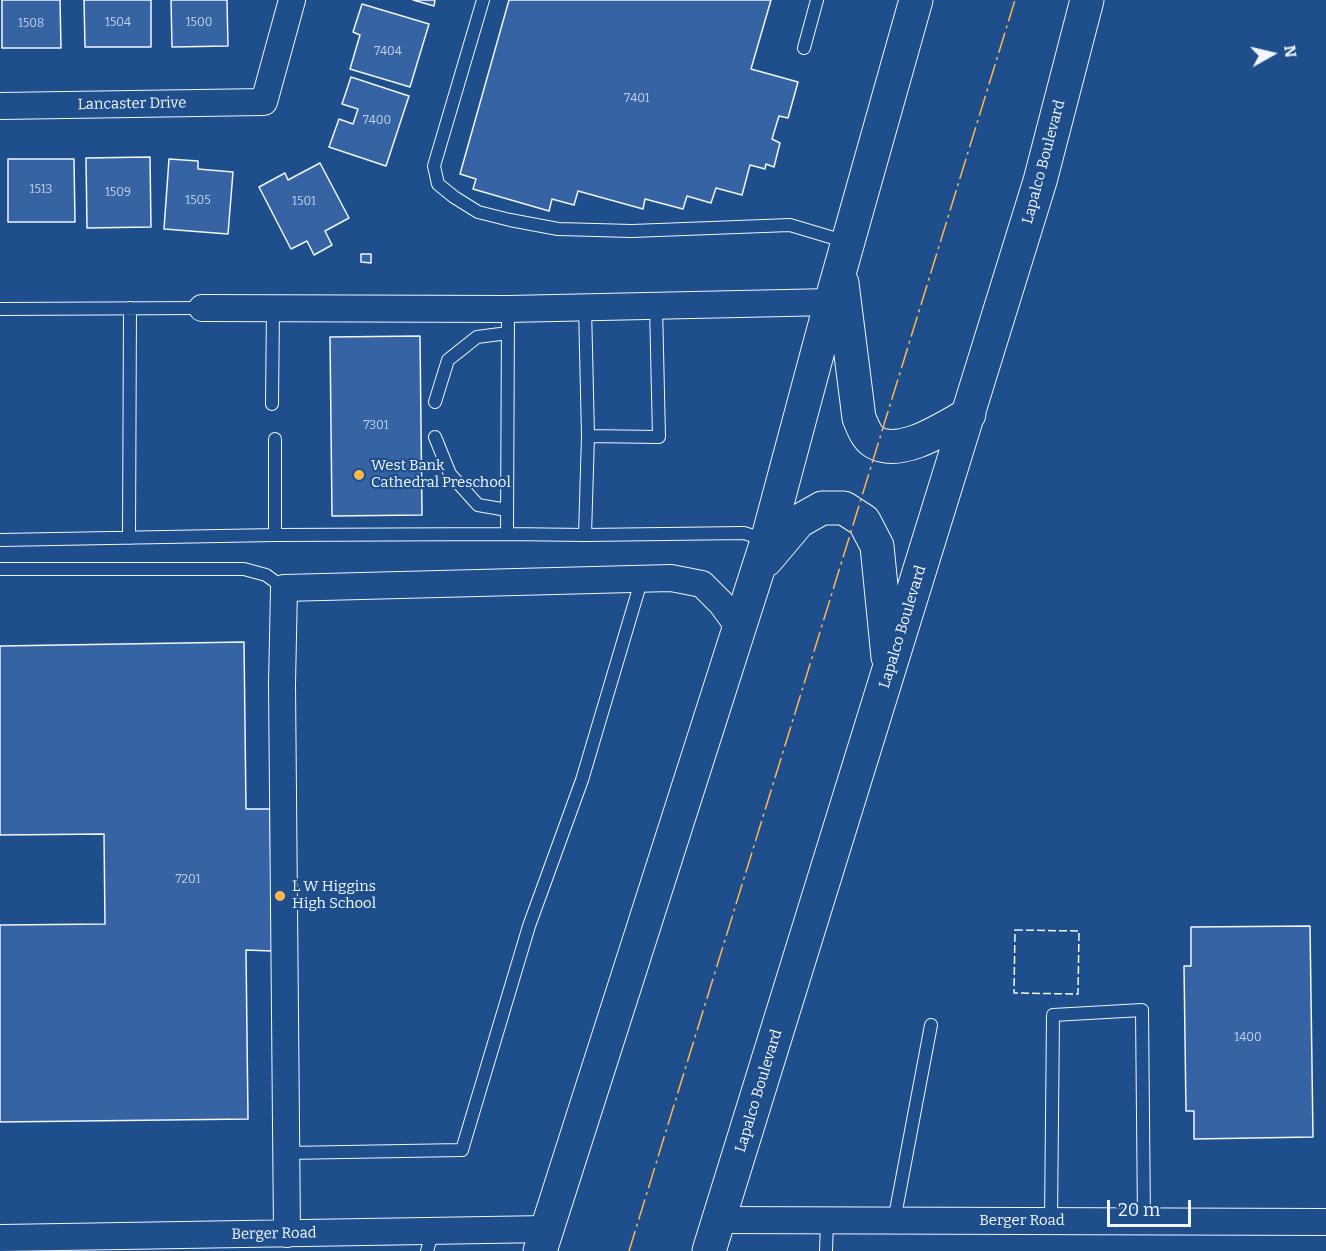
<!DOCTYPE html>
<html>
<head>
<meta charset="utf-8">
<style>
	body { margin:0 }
	#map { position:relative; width:1326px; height:1251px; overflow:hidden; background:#1f4e8c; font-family:Bitter,serif }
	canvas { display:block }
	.north { position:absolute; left:1242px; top:24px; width:60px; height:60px; -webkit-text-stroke:4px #1f4e8c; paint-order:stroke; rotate:82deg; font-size:16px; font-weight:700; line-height:24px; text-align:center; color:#f2f6ff }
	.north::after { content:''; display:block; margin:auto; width:21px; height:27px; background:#f2f6ff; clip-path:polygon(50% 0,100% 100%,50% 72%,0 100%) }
	.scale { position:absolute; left:1107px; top:1200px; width:84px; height:27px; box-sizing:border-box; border:3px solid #f2f6ff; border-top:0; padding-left:8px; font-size:18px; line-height:21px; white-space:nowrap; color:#f2f6ff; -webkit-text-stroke:4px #1f4e8c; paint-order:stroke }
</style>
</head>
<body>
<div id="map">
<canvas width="1326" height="1251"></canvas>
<div class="north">N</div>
<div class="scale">20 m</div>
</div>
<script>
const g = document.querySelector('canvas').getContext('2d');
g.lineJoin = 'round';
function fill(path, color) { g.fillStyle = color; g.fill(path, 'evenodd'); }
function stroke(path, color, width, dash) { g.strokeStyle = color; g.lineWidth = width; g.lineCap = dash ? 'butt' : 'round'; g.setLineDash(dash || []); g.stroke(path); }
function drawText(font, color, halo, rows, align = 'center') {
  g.font = font + ' Bitter,serif'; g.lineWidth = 4.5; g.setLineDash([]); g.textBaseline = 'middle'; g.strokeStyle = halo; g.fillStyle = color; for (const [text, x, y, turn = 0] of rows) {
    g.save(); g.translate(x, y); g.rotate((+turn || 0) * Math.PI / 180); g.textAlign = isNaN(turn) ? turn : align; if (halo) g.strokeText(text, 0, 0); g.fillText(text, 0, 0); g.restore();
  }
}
const building = new Path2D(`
	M2,0H60L61,48H2Z
	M84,0H151V47H85Z
	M171,0H227L228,46L172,47Z
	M413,0H435L434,6Z
	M509,0H771L751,69L798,82L788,118L779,116L772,139L780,143L774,167L766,164L765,169L750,165L742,195L716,188L711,203L687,196L683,209L645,199L643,209L578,191L574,205L552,199L549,211L473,189L476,179L460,174Z
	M362,4L429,24L410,87L350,69L360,35L353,32Z
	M351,77L409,96L386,166L329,147L339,119L353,124L358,109L342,104Z
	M150,157L151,227L87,228L86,158Z
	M8,159H74L75,222H8Z
	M169,159L198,161V169L233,172L228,234L164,229Z
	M320,163L349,218L325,231L332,245L314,255L307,241L291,249L259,187L285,173L288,180Z
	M361,254H371V263L361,262Z
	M420,336L422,515L332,516L330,337Z
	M244,642L246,809H270L272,951L246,950L248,1119L0,1122V925L105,924L104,834L0,835V646Z
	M1310,926L1313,1137L1194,1139V1111H1186L1184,966H1191V927Z`);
fill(building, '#3563a3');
stroke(building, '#f2f6ff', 1.5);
const service = new Path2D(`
	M483,0L434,166L438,184L454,197L478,212L510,220L558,229L632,231L790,225L847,242
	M804,48L817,0
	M585,307L588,436L659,437L656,306
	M0,309L202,308
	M508,309L507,534L585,535
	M435,402L448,360L477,337L508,333
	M272,404L273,308
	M588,436L585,535L744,533L766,540
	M435,437L450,474L478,505L507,510
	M275,439V535
	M129,538L130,308
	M0,540L275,535L507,534
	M0,569H244L266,575L284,588
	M286,1153L462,1150L529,926L582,780L642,578
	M894,1221L931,1025
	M1051,1221L1053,1015L1142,1010L1144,1222
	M427,1251L433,1231
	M826,1251L827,1221`);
const minor = new Path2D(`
	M0,106L264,102L292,0
	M202,308L508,309L831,302
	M718,1220L1326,1222
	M287,1234L282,684L284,588L671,578L702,584L721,603L740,629
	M0,1238L547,1229`);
const primary = new Path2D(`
	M842,283L859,418C863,427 866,437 874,442C901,458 946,427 969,414
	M766,560L799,521L822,508H844L864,521L877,546L888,657
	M540,1251L767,541L831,302L916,0
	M709,1251L1040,181L1087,0`);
stroke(service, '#f2f6ff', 14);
stroke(minor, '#f2f6ff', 28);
stroke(primary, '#f2f6ff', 35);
stroke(service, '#1f4e8c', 12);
stroke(minor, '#1f4e8c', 26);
stroke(primary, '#1f4e8c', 33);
stroke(new Path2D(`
	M1015,930L1079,931L1078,994L1014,993Z`), '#f2f6ff', 1.5, [8, 3]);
stroke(new Path2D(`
	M629,1251L1015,0`), '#ffb74d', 1.5, [21, 4.5, 3, 4.5]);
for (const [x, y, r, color] of [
	[359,475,6,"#ffb74d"],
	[280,896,6,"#ffb74d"]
]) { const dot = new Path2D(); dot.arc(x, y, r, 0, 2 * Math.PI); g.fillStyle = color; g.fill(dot); stroke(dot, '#1f4e8c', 2); }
drawText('12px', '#c3d1e8', null, [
	["1504",118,23],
	["1500",199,23],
	["1508",31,24],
	["7404",388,52],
	["7401",637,99],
	["7400",377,121],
	["1513",41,190],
	["1509",118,193],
	["1505",198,201],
	["1501",304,202],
	["7301",376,426],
	["7201",188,880],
	["1400",1248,1038]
]);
drawText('15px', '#f2f6ff', '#1f4e8c', [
	["Lancaster Drive",132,104,-1],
	["Lapalco Boulevard",1044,162,-75],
	["Lapalco Boulevard",903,627,-73],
	["Lapalco Boulevard",759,1091,-73],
	["Berger Road",1022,1221],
	["Berger Road",274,1234,-1]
]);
drawText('15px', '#f2f6ff', '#1f4e8c', [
	["West Bank",371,466],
	["Cathedral Preschool",371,483],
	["L W Higgins",292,887],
	["High School",292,904]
], 'left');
</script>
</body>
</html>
